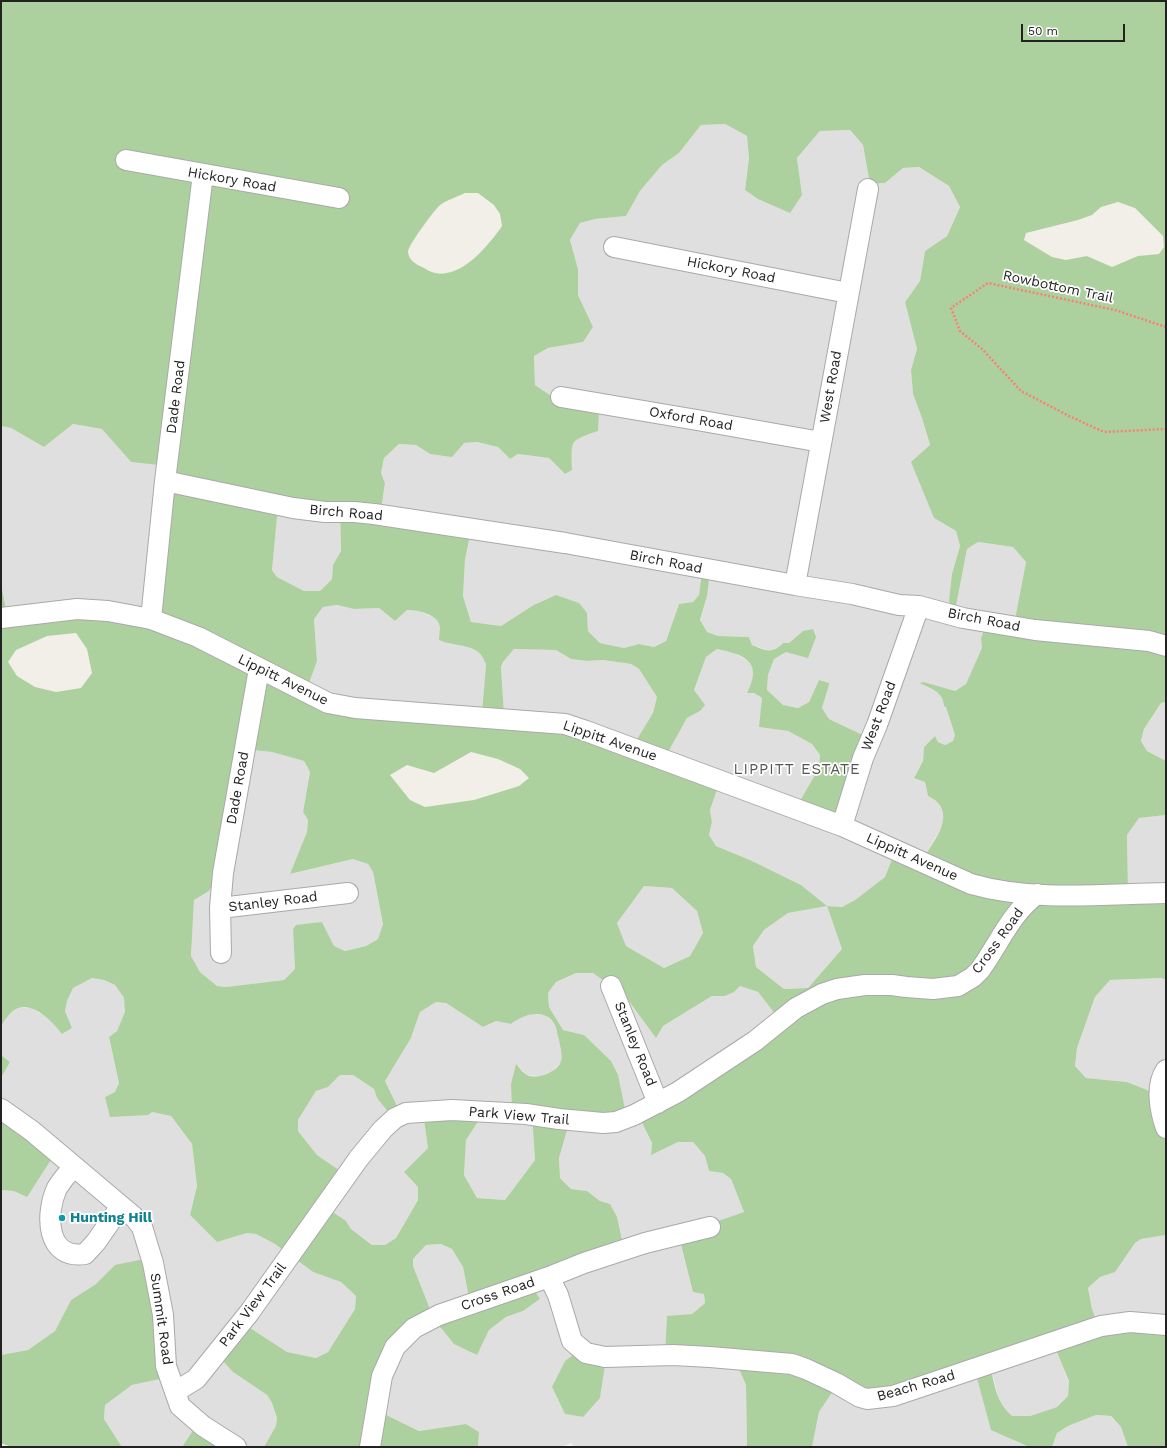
<!DOCTYPE html>
<html>
<head>
<meta charset="utf-8">
<style>
	body { margin:0 }
	#map { position:relative; width:1167px; height:1448px; overflow:hidden; background:#f2efe9; font-family:"Work Sans",sans-serif }
	canvas { display:block }
	.frame { position:absolute; inset:0; border:2px solid #222; pointer-events:none }
	.scale { position:absolute; left:1021px; top:24px; width:104px; height:18px; box-sizing:border-box; border:2px solid #222; border-top:0; padding-left:5px; font-size:12px; line-height:14px; white-space:nowrap; color:#222; -webkit-text-stroke:3px #fff; paint-order:stroke }
</style>
</head>
<body>
<div id="map">
<canvas width="1167" height="1448"></canvas>
<div class="frame"></div>
<div class="scale">50 m</div>
</div>
<script>
const g = document.querySelector('canvas').getContext('2d');
g.lineJoin = 'round';
function fill(path, color) { g.fillStyle = color; g.fill(path, 'evenodd'); }
function stroke(path, color, width, dash) { g.strokeStyle = color; g.lineWidth = width; g.lineCap = dash ? 'butt' : 'round'; g.setLineDash(dash || []); g.stroke(path); }
function drawText(font, color, halo, rows, align = 'center') {
  g.font = font + ' "Work Sans",sans-serif'; g.lineWidth = 3.5; g.setLineDash([]); g.textBaseline = 'middle'; g.strokeStyle = halo; g.fillStyle = color; for (const [text, x, y, turn = 0] of rows) {
    g.save(); g.translate(x, y); g.rotate((+turn || 0) * Math.PI / 180); g.textAlign = isNaN(turn) ? turn : align; if (halo) g.strokeText(text, 0, 0); g.fillText(text, 0, 0); g.restore();
  }
}
fill(new Path2D(`
	M725,124L747,136L749,158L745,190L802,195L797,158L820,131L850,130L863,145L870,184L885,183L903,168L919,167L949,186L960,206L947,236L925,251L920,281L905,302L917,349L911,370L913,394L922,418L930,446L934,518L956,531L960,546L952,574L956,606L967,549L978,542L1013,547L1026,562L1015,619L981,639L983,648L966,684L955,691L924,682L919,683L939,693L943,698L944,706H946L955,735L953,742L945,745L938,742L935,737L924,747L923,761L914,777L925,782L928,796L937,802L944,813L942,826L923,859L896,849L885,877L855,900L842,907L827,906L842,949L808,988L784,989L756,967L753,946L764,930L788,913L826,906L801,885L750,860L716,846L709,835L712,822L710,810L720,781L666,756L687,718L700,711L694,690L706,657L717,649L732,652L748,661L754,668L753,681L747,693H754L762,698L760,727L788,731L812,744L820,755L819,768L801,799L867,737L829,719L822,708L829,685L819,680L809,702L798,708L783,705L767,691L768,675L774,659L786,652L803,631L789,643H783L778,648L770,651L752,645L749,637L718,636L707,632L700,621L707,596L703,565L700,595L693,602L679,604L666,641L654,647L639,644L624,648L600,643L588,631L587,613L532,606L501,626L471,622L463,596L465,560L472,525L381,510L385,483L381,473L384,458L399,444L416,445L430,454L464,443L477,442L498,447L510,459L518,454L549,458L565,474L571,470V447L578,438L598,431L556,399L535,385L534,356L548,348L582,342L593,327L578,295V269L570,240L580,223L595,219L626,216L640,191L662,165L679,153L701,125Z
	M73,424L102,429L131,462L167,466L148,612L6,609L1,584V426L11,428L44,447Z
	M278,506L340,510L341,551L333,565L332,579L320,591H304L277,577L272,570Z
	M337,605L354,609L379,608L395,621L407,610H417L435,618L440,625L447,643L473,647L484,658L486,665L482,712L398,710L307,689L317,661L314,619L323,607Z
	M514,649L556,650L571,659L587,661L603,660L631,664L639,669L657,697L653,713L634,744L504,714L501,667L503,662Z
	M1166,702V761L1147,751L1141,741L1144,729L1161,703Z
	M244,749L272,752L304,761L310,772L303,812L308,820L307,832L291,874L353,859L368,864L373,872L383,924L378,939L366,946L345,951L334,946L322,922L293,929L295,969L284,980L226,987L217,986L200,972L191,956L194,900L209,891Z
	M1166,815V891H1128L1127,835L1139,818Z
	M644,886L672,888L697,911L703,933L690,956L664,968L626,946L617,923Z
	M576,973H593L626,997L663,1026L712,996H725L734,992L740,986L758,992L780,1020L637,1114L652,1143L651,1154L678,1142H693L705,1156L709,1171L723,1173L731,1179L744,1212L683,1233L704,1294L705,1303L692,1314L735,1360L746,1385L747,1447H575L571,1443L561,1447H478L479,1432L466,1424L419,1431L372,1408L375,1391L430,1309L413,1266V1259L426,1245L441,1244L452,1249L463,1267L470,1303L429,1318L442,1329L476,1355L489,1330L506,1317L523,1311L540,1299L535,1291L610,1204L600,1201L587,1191L571,1189L560,1178L559,1158L570,1119L584,1035L563,1030L549,1007L548,993L556,982ZM552,1387L583,1417L565,1414Z
	M92,978L104,980L115,985L124,998L126,1012L117,1031L109,1037L119,1083L115,1092L152,1112L171,1116L192,1144L197,1186L190,1215L217,1242L247,1233L256,1234L275,1244L313,1272L341,1282L356,1296L355,1309L328,1352L316,1358L287,1352L238,1320L233,1372L267,1395L272,1403L277,1418L276,1427L264,1447H238L199,1423L182,1447H122L104,1419L105,1405L132,1385L169,1376L115,1265L96,1284L71,1300L55,1331L28,1350L1,1355V1190L14,1191L1,1108V1078L10,1062L1,1055V1026L9,1014L19,1007L32,1008L53,1022L62,1034L72,1028L65,1011L67,1001L73,988Z
	M1161,978L1166,980V1069L1152,1092L1127,1082L1086,1078L1075,1066L1077,1048L1095,997L1110,980Z
	M436,1002L446,1003L483,1027L496,1021L511,1024L518,1018L533,1014L545,1015L555,1024L562,1053L561,1062L550,1074L538,1076L527,1075L516,1064L532,1116L535,1160L505,1200L477,1198L464,1175L466,1140L483,1114L423,1113L428,1148L404,1172L419,1187L418,1200L396,1238L385,1245H372L351,1229L346,1221L324,1206L342,1172L317,1155L298,1131V1120L316,1091L328,1087L340,1075H353L374,1089L377,1098L401,1113L385,1081L411,1038L420,1012Z
	M1166,1235V1324L1096,1323L1092,1309L1088,1288L1100,1277L1115,1271L1135,1243L1141,1239Z
	M1053,1343L1069,1382L1068,1396L1057,1407L1030,1416H1012L1005,1410L998,1396L990,1364Z
	M972,1365L1014,1441L1029,1447H812L819,1412L837,1384Z
	M1096,1415L1110,1416L1121,1427L1128,1447H1052L1057,1433L1068,1426Z`), '#e0dfdf');
fill(new Path2D(`
	M1,1H1166V702L1161,703L1144,729L1141,741L1147,751L1166,761V815L1139,818L1127,835L1128,891H1166V980L1161,978L1110,980L1095,997L1077,1048L1075,1066L1086,1078L1127,1082L1152,1092L1166,1069V1235L1141,1239L1135,1243L1115,1272L1100,1277L1088,1288L1092,1309L1097,1323L1166,1324V1447H1128L1121,1427L1111,1416L1096,1415L1068,1426L1057,1433L1052,1447H1029L991,1430L974,1367L871,1396L837,1385L819,1412L812,1447H747L746,1385L735,1360L665,1355L667,1316L692,1314L705,1303L704,1294L693,1292L679,1236L683,1233L744,1212L731,1179L723,1173L709,1171L705,1156L693,1142H678L651,1155L652,1143L637,1113L780,1020L758,992L740,986L734,992L725,996H712L663,1026L656,1038L626,997L593,973H576L556,982L548,993L549,1007L563,1030L584,1035L611,1061L618,1075L626,1114L570,1120L559,1158L560,1178L571,1189L587,1191L600,1201L610,1204L617,1217L624,1250L535,1291L540,1299L523,1311L506,1317L489,1330L477,1355L454,1344L442,1329L428,1318L389,1350L372,1408L419,1431L466,1424L479,1432L478,1447H264L276,1426L277,1418L272,1403L267,1395L233,1372L215,1352L238,1320L287,1352L316,1358L328,1352L355,1309L356,1296L341,1282L313,1272L275,1244L256,1234L247,1233L217,1242L190,1215L197,1186L192,1144L171,1116L152,1112L148,1115L110,1117L105,1097L115,1092L119,1083L109,1037L117,1031L125,1012L124,998L115,985L104,980L92,978L73,988L67,1001L65,1011L72,1028L62,1034C54,1023 34,1002 18,1008C10,1011 5,1020 1,1026V584L6,609L146,616L167,466L131,462L102,429L73,424L44,447L11,428L1,426ZM725,124L747,136L749,158L745,190L758,199L790,213L802,195L797,158L820,131L850,130L863,145L870,184L885,183L903,168L919,167L949,186L960,207L947,236L925,251L920,281L905,302L917,349L911,370L913,394L922,418L930,445L911,462L934,518L956,531L960,546L952,574L949,601L951,606H956L967,549L978,542L1013,547L1026,562L1015,619L988,616L981,639L982,648L966,684L955,691L924,682L919,683C931,689 943,691 944,706L946,707L955,735L953,741L945,745L938,742L935,736L924,747L923,761L914,778L925,782L928,796C931,798 936,800 938,803C953,820 932,843 923,859L896,849L885,877L855,900L842,907L827,906L801,885L750,860L716,846L709,835L712,822L710,810L720,781L666,756L687,718L700,711L705,705L694,690L706,657L717,649C746,655 763,662 747,693H754L762,698L759,727L788,731L812,744L820,755L819,768L801,799L799,806L837,821L867,737L829,719L822,708L829,685V683L819,680L809,702L798,708L783,705L767,690L768,675L774,659L786,652L808,658L816,637L813,629L803,631L789,643H783C772,655 765,650 752,645L749,637L718,636L707,632L700,620L707,596L711,563L703,565L699,595L693,602L679,604L666,641L654,647L639,644L624,648L600,643L588,631L587,613L579,603L556,595L532,606L501,626L471,622L463,596L465,560L472,525L381,510L385,483L381,473L384,458L399,444L416,445L430,454L452,457L464,443L477,442L498,447L510,459L518,454L549,458L565,474L572,470C571,440 569,441 598,431L599,409L556,399L535,385L534,356L548,348L583,342L593,327L578,295V269L570,240L580,223L595,219L626,216L640,191L662,165L679,153L701,125ZM465,193H478L494,205L500,214L502,226C489,245 461,279 435,273C431,272 427,270 424,268C417,265 409,261 408,252C407,247 435,209 440,205C447,200 457,197 465,193ZM1118,202L1135,208L1163,236L1164,247L1159,254L1138,256L1112,267L1087,256L1066,260L1052,257L1024,240L1026,233L1078,220L1092,215L1101,207ZM278,507L340,510L341,551L333,565L332,579L320,591H304L277,577L272,570ZM337,605L354,609L379,608L395,621L407,610C418,610 438,614 440,627C440,631 439,636 439,640C457,648 480,642 486,665L482,712L325,699L307,689L317,661L314,619L323,607ZM76,633L87,649L92,673L81,688L56,692L35,687L17,676L8,662L16,650L47,636ZM514,649L556,650L571,659L587,661L603,660L631,664L639,669L657,697L653,713L634,744L504,714L501,667L503,662ZM244,749L272,752L304,761L310,772L303,812L308,820L307,832L290,874L353,859L368,864L373,872L383,924L378,939L366,946L345,951L334,946L322,922L296,925L293,929L295,969L284,980L226,987L217,986L200,972L191,956L194,900L209,891L218,874ZM471,752L498,759L520,769L529,778L519,786L474,800L425,807L410,800L390,775L407,765L434,773ZM644,886L672,888L697,911L703,933L690,956L664,968L626,946L617,923ZM827,906L842,949L808,988L784,989L756,967L753,946L764,930L788,913ZM436,1002L446,1003L483,1027L496,1021L511,1024C523,1014 546,1007 555,1025C557,1029 557,1035 559,1040C560,1047 563,1054 561,1061C558,1072 537,1080 527,1075C523,1073 519,1067 516,1064L511,1084L512,1107L532,1116L535,1160L505,1200L477,1198L464,1175L466,1140L483,1114L423,1113L428,1148L404,1172L418,1187V1200L396,1238L385,1245H372L351,1229L346,1221L324,1206L342,1172L317,1155L298,1131V1120L316,1091L328,1087L340,1075H353L374,1089L377,1098L390,1114H401L385,1081L411,1038L420,1012ZM441,1244L452,1249L463,1267L470,1303L430,1309L413,1266V1259L426,1245ZM1053,1343L1069,1381L1068,1396L1057,1407L1030,1416H1012C996,1402 994,1383 990,1364Z
	M1,1055L10,1062L1,1078Z
	M1,1108L56,1152L27,1197L14,1191L1,1190Z
	M149,1258L169,1377L132,1385L105,1405L104,1419L122,1447H11L1,1443V1355L28,1350L55,1331L71,1300L96,1284L115,1265Z
	M581,1349L606,1358L600,1398L583,1417L565,1414L552,1387L565,1361Z
	M198,1423L238,1447H182Z`), '#add19e');
const minor = new Path2D(`
	M126,160L339,198
	M614,247L848,293
	M561,397L697,420L821,442
	M165,481L293,508L325,512H354L374,514L565,543L795,585L852,594L899,605L919,606L963,618L1035,630L1149,641L1166,646
	M795,585L868,189
	M1,618L77,609L108,611L151,619L198,637L328,703L355,708L565,724L586,731L842,826L971,884C1034,902 1102,894 1166,893
	M151,619L165,481L203,174
	M842,826L863,758L877,725L919,606
	M220,908L348,893
	M221,953L220,908L223,873L259,669
	M611,986L658,1103
	M1166,1070C1155,1086 1160,1111 1166,1128
	M1,1109L32,1131L134,1217L142,1227L153,1263L163,1315L166,1366L180,1406L203,1426L236,1447
	M74,1167C68,1173 62,1180 57,1188C45,1214 46,1260 85,1254L96,1242L121,1206
	M549,1277L558,1295L572,1341L586,1353L605,1357L673,1355L710,1357L792,1364L806,1369L836,1383L860,1397L867,1399L893,1396L920,1387L1101,1326L1130,1322L1166,1325
	M175,1392L196,1379L249,1313L359,1158L383,1129L395,1118L406,1113L452,1110L526,1114L559,1119L603,1123L616,1122L634,1115L678,1092L755,1041L796,1008L822,994L837,989L865,985H892L906,987L933,989L958,986L973,977L980,970C999,944 1011,913 1037,894
	M370,1447L382,1376L395,1347L414,1328L439,1315L549,1277L584,1263L645,1243L710,1227`);
stroke(minor, '#a9a9a9', 22);
stroke(new Path2D(`
	M1166,327L1115,310L988,283L951,308L960,331L982,349L1021,391L1069,416L1104,432L1166,429`), '#fa8072', 2.5, [2, 2]);
stroke(minor, '#fff', 20);
for (const [x, y, r, color] of [
	[62,1218,4,"#0f9aa8"]
]) { const dot = new Path2D(); dot.arc(x, y, r, 0, 2 * Math.PI); g.fillStyle = color; g.fill(dot); stroke(dot, '#fff', 1.5); }
drawText('14px', '#222', '#fff', [
	["Hickory Road",232,180,10],
	["Hickory Road",731,270,11],
	["Rowbottom Trail",1058,287,12],
	["West Road",831,387,-80],
	["Dade Road",176,397,-83],
	["Oxford Road",691,419,10],
	["Birch Road",346,513,5],
	["Birch Road",666,562,11],
	["Birch Road",984,620,11],
	["Lippitt Avenue",283,680,26],
	["West Road",879,716,-69],
	["Lippitt Avenue",610,741,19],
	["Dade Road",238,788,-80],
	["Lippitt Avenue",912,857,24],
	["Stanley Road",273,902,-7],
	["Cross Road",998,941,-54],
	["Stanley Road",635,1044,68],
	["Park View Trail",519,1116,5],
	["Cross Road",498,1294,-19],
	["Park View Trail",253,1305,-53],
	["Summit Road",161,1319,82],
	["Beach Road",916,1386,-16]
]);
drawText('bold 14px', '#0d838f', '#fff', [
	["Hunting Hill",70,1218]
], 'left');
g.letterSpacing = '1px';
drawText('15px', '#555', '#fff', [
	["LIPPITT ESTATE",797,770]
]);
g.letterSpacing = '0px';
</script>
</body>
</html>
